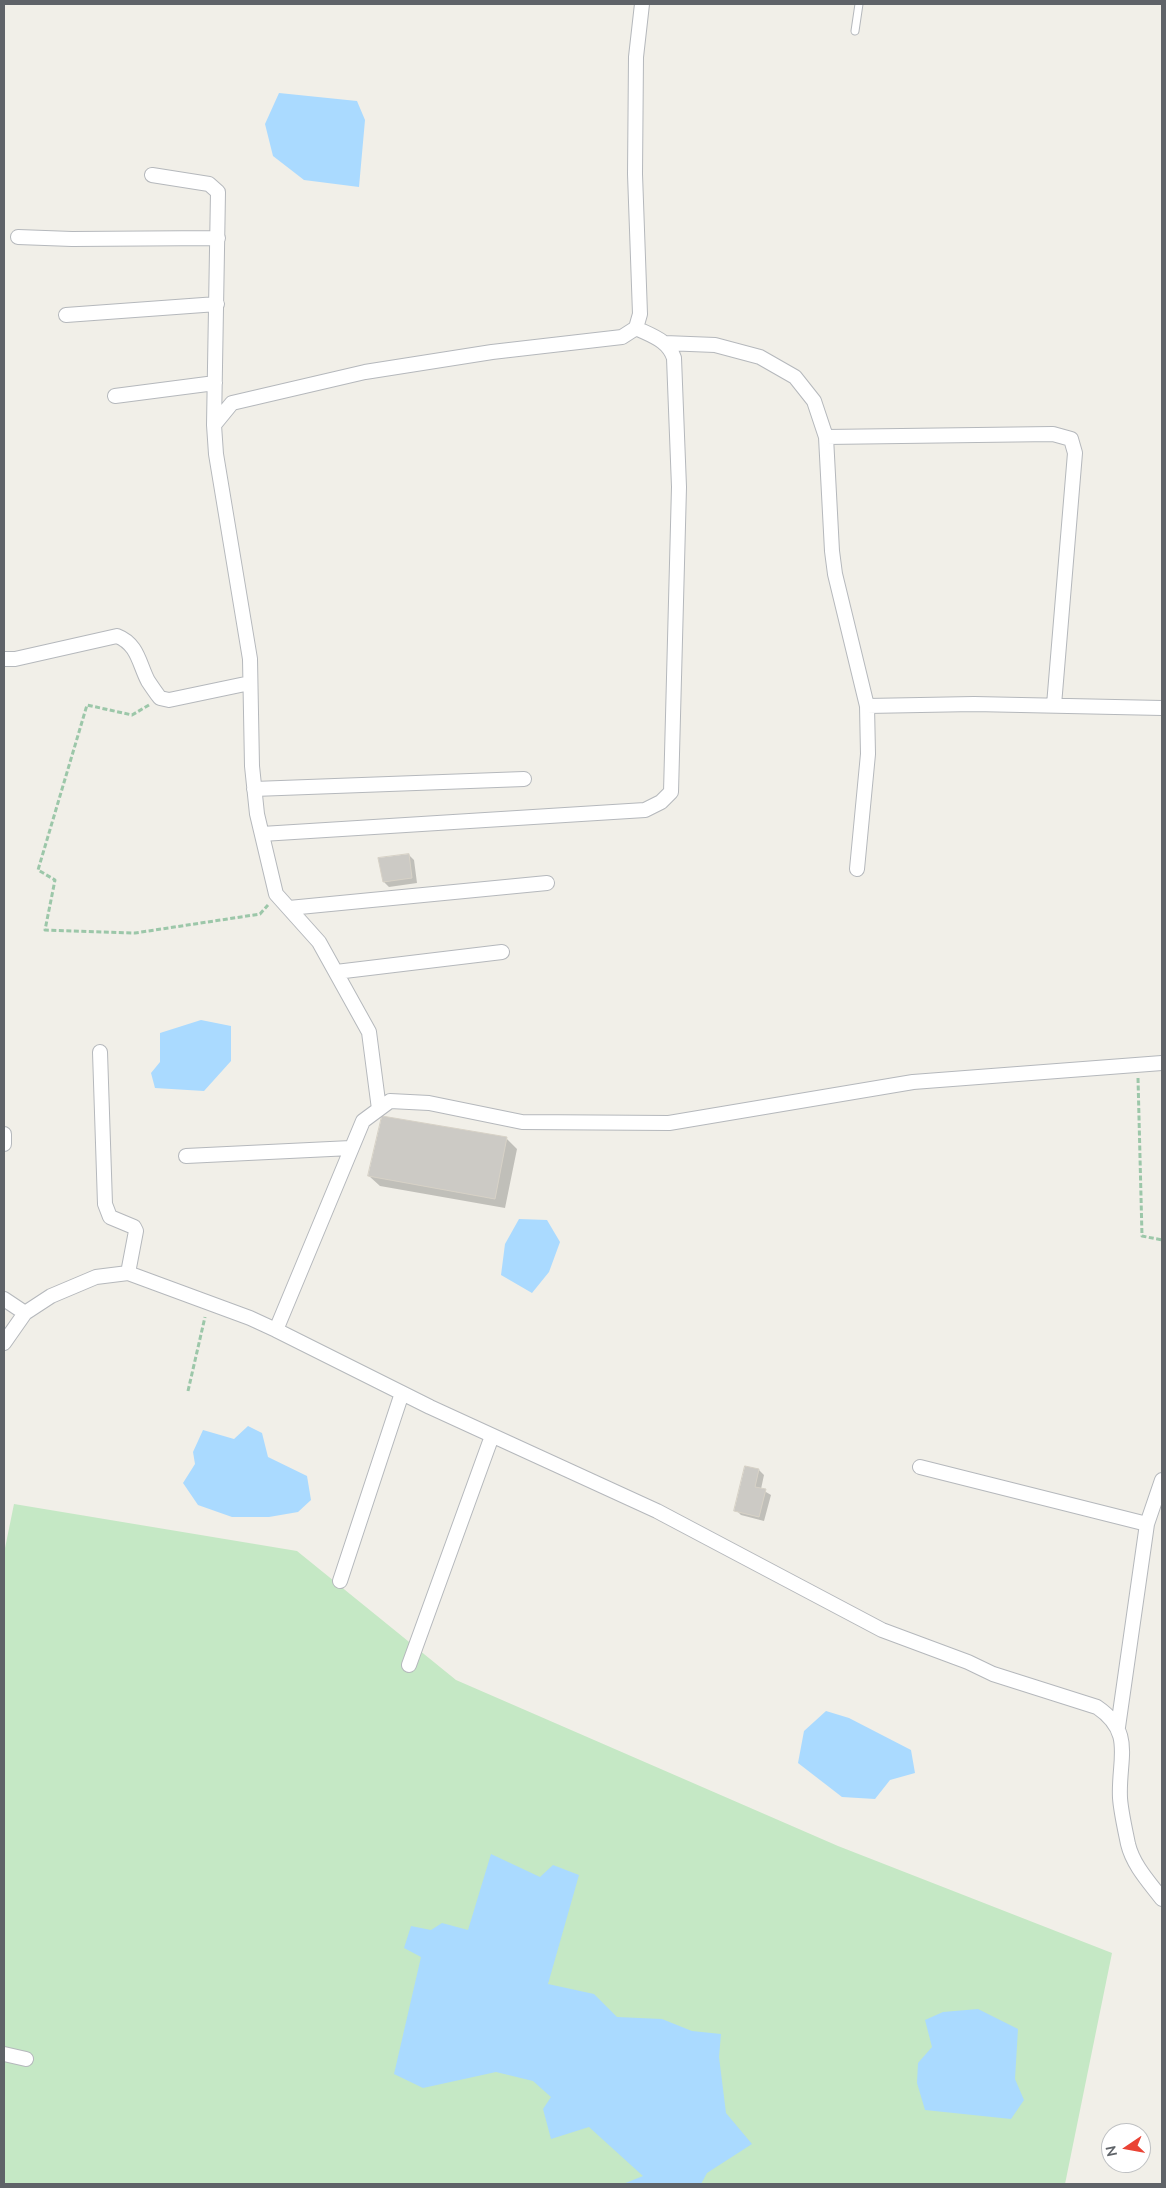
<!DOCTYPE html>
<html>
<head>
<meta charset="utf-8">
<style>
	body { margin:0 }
	#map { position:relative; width:1166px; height:2188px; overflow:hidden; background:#f1efe8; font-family:"Nunito Sans",sans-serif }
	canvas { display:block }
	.frame { position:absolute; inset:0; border:5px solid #5f6368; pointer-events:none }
	.north { position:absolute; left:1101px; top:2123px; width:50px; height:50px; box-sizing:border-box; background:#fff; border:1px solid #bfc1c3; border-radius:50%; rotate:258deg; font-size:14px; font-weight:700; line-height:20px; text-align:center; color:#5f6368 }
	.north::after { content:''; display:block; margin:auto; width:18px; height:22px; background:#ea4335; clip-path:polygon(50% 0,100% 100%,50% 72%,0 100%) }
</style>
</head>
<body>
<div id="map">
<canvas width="1166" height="2188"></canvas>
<div class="frame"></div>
<div class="north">N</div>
</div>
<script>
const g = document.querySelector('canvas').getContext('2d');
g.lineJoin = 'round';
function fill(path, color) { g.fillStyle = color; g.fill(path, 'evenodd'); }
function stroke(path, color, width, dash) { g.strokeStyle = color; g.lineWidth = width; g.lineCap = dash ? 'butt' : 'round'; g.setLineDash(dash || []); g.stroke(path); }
fill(new Path2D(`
	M14,1504L297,1551L456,1680L838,1846L1112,1953L1065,2184H4V1553Z`), '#c5e8c5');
fill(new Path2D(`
	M279,93L357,101L365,120L359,187L304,180L273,156L265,124Z
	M201,1020L231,1026V1061L204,1091L155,1088L151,1073L160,1062V1033Z
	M519,1219L547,1220L560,1242L549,1272L532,1293L501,1275L505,1244Z
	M248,1426L262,1433L268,1457L307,1476L311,1500L298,1512L269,1517H232L198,1505L183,1483L195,1464L193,1452L203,1430L234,1439Z
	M826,1711L849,1718L911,1750L915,1773L890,1780L875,1799L842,1797L798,1763L804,1731Z
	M491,1854L540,1877L553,1865L579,1875L548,1984L594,1994L617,2017L662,2019L692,2031L721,2034L719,2057L726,2113L752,2144L707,2173L701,2184H623L643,2176L589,2127L551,2139L543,2109L551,2097L533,2081L496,2072L423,2088L394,2074L421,1957L404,1948L411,1926L431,1930L442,1923L468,1930Z
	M978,2009L1018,2029L1015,2079L1024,2100L1011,2119L925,2110L917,2083L918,2063L932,2047L925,2020L943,2012Z`), '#aadaff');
fill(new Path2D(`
	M409,855L414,860L417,883L389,887L384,882Z
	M506,1138L517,1149L505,1208L380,1186L369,1176Z
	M759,1470L764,1475L761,1489L771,1495L764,1521L741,1515L736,1510Z`), '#0003');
const building = new Path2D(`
	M409,854L412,878L383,882L378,858Z
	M382,1116L507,1137L495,1199L368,1176Z
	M745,1466L759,1469L755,1487L766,1489L759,1517L734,1511Z`);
fill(building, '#cccac5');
stroke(building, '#d6d1c6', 1);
const service = new Path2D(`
	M855,31L859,4`);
const minor = new Path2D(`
	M152,175L209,184L218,192L214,425
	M18,237L72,239L218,238
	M66,315L217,304
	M665,343L715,345L760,357L795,377L814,401L826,437L832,551L835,574L867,706L868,754L857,869
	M115,396L215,383
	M826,437L1053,434L1071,439L1075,453L1054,705
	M4,659H15L117,636C138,644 139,664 148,681C152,687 156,693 160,698L169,700L250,683
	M867,706L974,704L1162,708
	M254,789L524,779
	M262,834L645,810L661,802L671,792L679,487L674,358C668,340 652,336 636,328
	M289,908L547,883
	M336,972L502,952
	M100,1052L105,1204L110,1217L134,1227L136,1231L128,1273
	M379,1109L369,1032L319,942L276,894L257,814L252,766L250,659L216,454L214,425L232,403L365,372L492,352L622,337L636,328L640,314L635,174L636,57L642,4
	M4,1144V1134
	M186,1156L351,1148
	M4,1299L25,1313
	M276,1330L363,1121L390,1101L429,1103L522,1122L669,1123L913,1082L1162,1063
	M4,1343L25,1313L51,1296L96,1277L128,1273L250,1318L276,1330L430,1407L657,1511L882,1630L968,1662L993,1674L1097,1707C1135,1733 1118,1759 1120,1798C1121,1812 1125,1829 1128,1844C1133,1865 1149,1882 1162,1899
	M920,1467L1147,1524
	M340,1581L402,1393
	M409,1665L492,1436
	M1118,1727L1147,1524L1162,1480
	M4,2054L26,2059`);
stroke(service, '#b5b8bc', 9);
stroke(minor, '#b5b8bc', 16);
stroke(new Path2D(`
	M149,705L132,715L87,705L38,870L55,880L45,930L135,933L260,914L268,905
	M1138,1078L1142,1236L1162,1240
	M188,1391L205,1317`), '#9cc7a9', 3, [5, 2.5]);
stroke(service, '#fff', 7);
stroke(minor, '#fff', 14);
</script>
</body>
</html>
